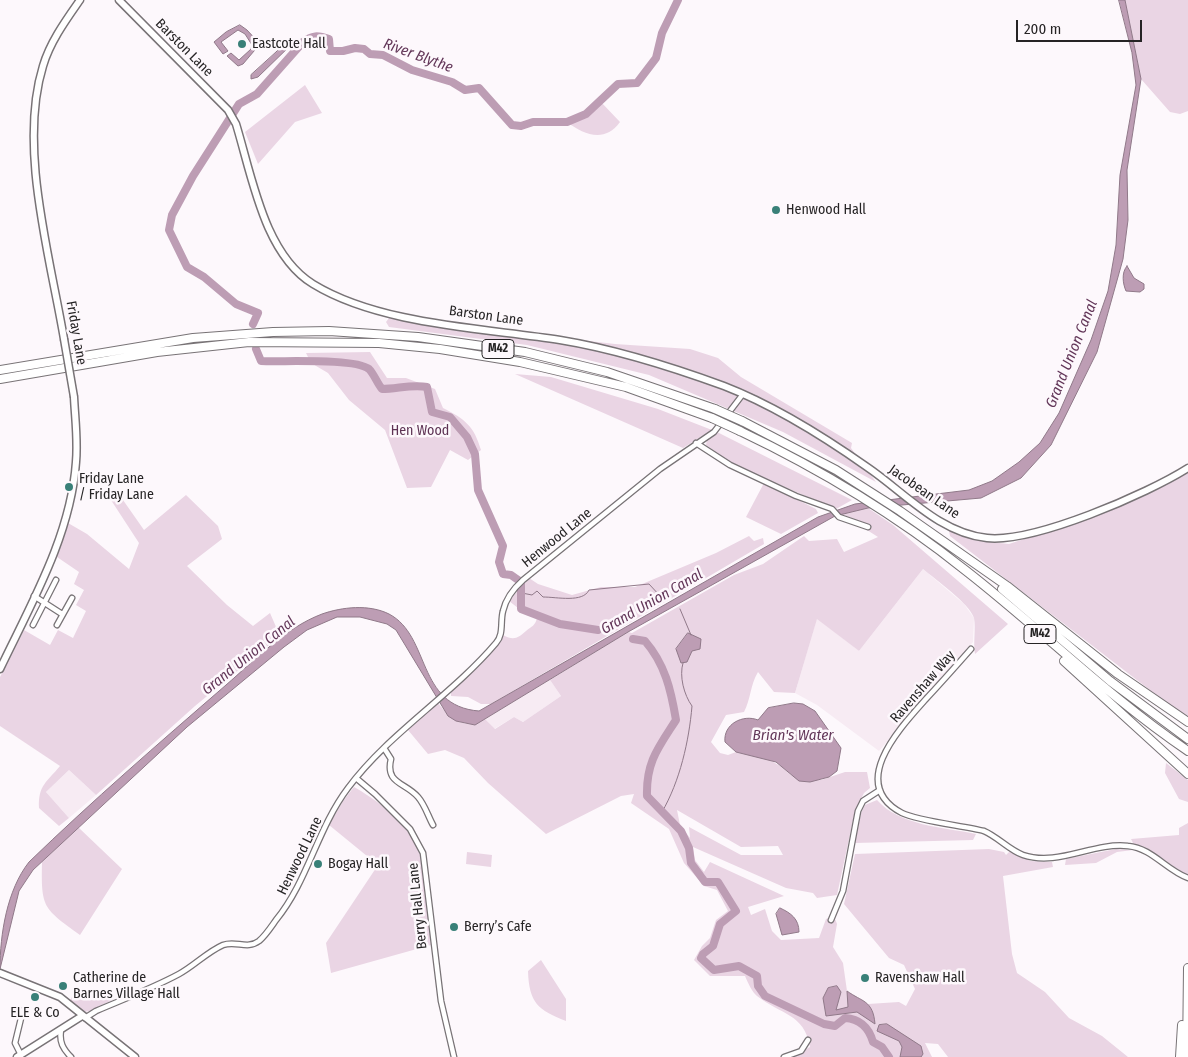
<!DOCTYPE html>
<html>
<head>
<meta charset="utf-8">
<style>
	body { margin:0 }
	#map { position:relative; width:1188px; height:1057px; overflow:hidden; background:#fdf8fc; font-family:"Fira Sans Condensed",sans-serif }
	canvas { display:block }
	.scale { position:absolute; left:1016px; top:20px; width:126px; height:22px; box-sizing:border-box; border:2px solid #262425; border-top:0; padding-left:6px; font-size:15px; line-height:18px; white-space:nowrap; color:#262425; -webkit-text-stroke:4px #fdf8fc; paint-order:stroke }
</style>
</head>
<body>
<div id="map">
<canvas width="1188" height="1057"></canvas>
<div class="scale">200 m</div>
</div>
<script>
const g = document.querySelector('canvas').getContext('2d');
g.lineJoin = 'round';
function fill(path, color) { g.fillStyle = color; g.fill(path, 'evenodd'); }
function stroke(path, color, width, dash) { g.strokeStyle = color; g.lineWidth = width; g.lineCap = dash ? 'butt' : 'round'; g.setLineDash(dash || []); g.stroke(path); }
function drawText(font, color, halo, rows, align = 'center') {
  g.font = font + ' "Fira Sans Condensed",sans-serif'; g.lineWidth = 5; g.setLineDash([]); g.textBaseline = 'middle'; g.strokeStyle = halo; g.fillStyle = color; for (const [text, x, y, turn = 0] of rows) {
    g.save(); g.translate(x, y); g.rotate((+turn || 0) * Math.PI / 180); g.textAlign = isNaN(turn) ? turn : align; if (halo) g.strokeText(text, 0, 0); g.fillText(text, 0, 0); g.restore();
  }
}
fill(new Path2D(`
	M923,569L964,604L974,618L973,642L879,751L817,705L795,693L817,618L859,651Z
	M550,680L561,696L523,722L514,717L494,729L485,719Z
	M69,770L96,795L69,818L46,792Z`), '#f7ebf3');
fill(new Path2D(`
	M1125,0H1188V111L1180,114L1170,112L1141,79Z
	M305,85L322,113L295,122L258,164L245,132Z
	M600,101L620,122C605,143 584,135 567,122L586,114Z
	M389,318L615,344L690,349L718,358L741,377L852,443L851,448L876,482L783,432L649,375L527,345L389,327L386,322Z
	M370,352L387,378H406L435,389L443,408C465,419 474,426 481,450L468,460L450,450L431,487L407,488L385,430L349,400L328,373L311,363L306,353Z
	M515,374L551,377L658,409L712,430L683,448Z
	M717,432L852,500L836,509L731,464L706,445L707,440Z
	M1188,473V716L1168,704L950,536L949,531L990,542L1009,544L1096,515L1145,496Z
	M764,483L816,509L818,513L781,534L746,517Z
	M116,490L144,530L186,495L218,526L222,539L187,566L227,605L253,626L270,613L280,636L195,706L96,795L69,770L46,792L69,818L59,826L39,808C38,785 47,782 60,766L0,726V677L24,630L50,645L58,630L73,638L86,611L76,605L84,590L74,584L79,572L57,557L68,523L87,534L129,569L139,543L109,497Z
	M868,508L893,525L1008,624L975,654C973,642 976,629 974,618C969,603 936,580 923,569L859,651L817,619L795,693L774,692L758,672C750,685 751,699 744,712L726,715L711,742L720,753L728,755L736,752L768,759L782,767L791,775L821,780L845,772H867L870,788L864,793L855,811L837,895L817,898L813,893L786,888L693,847L695,860L704,872L710,862L784,896L748,907L751,915L765,909L772,931L781,940L819,938L826,919L834,916L837,924L833,947L843,963L847,991L868,1004L899,1002L906,1006L915,989L904,965L889,958L844,904L855,854L989,849L1004,852L1006,855L1010,851L1031,861L1052,862L1053,867L1003,876L1012,954L1017,973L1045,992L1069,1018L1102,1036L1128,1057H948L938,1044L925,1043L932,1057H790L810,1047C804,1013 781,1015 757,996C752,992 748,983 745,976H710L694,960L702,946L710,938L716,920L728,911L717,890L704,886L684,863L669,829L631,803L634,794L621,796L546,834L488,783L464,758L445,750L428,754L408,730L438,703C451,720 465,730 485,719L495,729L514,717L523,722L561,696L550,680L628,632L632,633L734,575L763,564L804,536L809,541L837,539L844,552L878,537L867,530L869,525L841,514ZM677,810L741,847L778,846L783,855H741L689,827L690,838L680,825Z
	M749,536L754,541L763,538L764,544L491,704H481L468,697L451,696V692L470,674L503,635C514,641 518,638 526,631C532,626 535,626 537,618L527,615L509,601L529,578L538,584L572,595L601,587H635L716,553Z
	M1166,763L1188,780V802L1179,799L1165,773Z
	M354,787C372,797 405,821 415,839C429,862 428,917 431,945L331,973L326,943L378,865L329,825L343,801Z
	M877,800C900,826 943,827 976,834L973,840L855,843L861,813L865,805Z
	M1188,823V876L1153,853L1133,843L1131,839L1179,835V828Z
	M78,827L122,869L80,935C43,908 41,908 42,862Z
	M1116,849L1133,850L1117,852L1096,863L1065,865L1066,859Z
	M467,852L492,855L491,867L466,864Z
	M541,960L566,999V1021C538,1010 529,1003 528,971Z
	M77,989L114,999L91,1011L83,1012L70,1000Z`), '#ead5e4');
const water = new Path2D(`
	M1119,0H1125L1141,79L1127,170L1128,220L1123,259L1097,352L1051,445L1021,478L981,498L868,508L835,516L628,632L475,725L456,721L448,716L396,630L387,624L360,617H337L307,630L284,647L187,727L33,870L19,891L0,969C0,934 7,890 29,862C92,801 159,743 226,685C255,660 285,628 322,614C342,607 369,604 389,614C431,636 416,706 479,711L818,517L855,504L969,490L992,481L1019,462L1040,443L1059,413L1091,340L1108,291L1116,245L1120,175L1136,85L1132,53Z
	M240,25L247,30L260,44L243,64L238,66L227,56L231,53L239,60L251,49L252,45L245,34L238,30L221,42L228,51L223,54L214,42L226,32Z
	M292,38L294,42L258,77L251,79V75Z
	M1127,266L1134,278L1144,284V289L1140,292L1126,291C1123,284 1121,273 1127,266Z
	M688,633L701,639L700,649L692,651L687,662L681,663L676,649Z
	M794,703L803,704L815,711L841,748L837,771L829,777L810,782L799,781L776,762L736,752L725,742C723,724 743,714 758,720L768,708Z
	M780,908C791,913 799,919 799,932L782,935L776,914Z
	M837,986L841,992L836,1010L848,1007L847,991C862,1002 873,1000 875,1024L857,1012L826,1016L823,998L828,988Z
	M887,1024L921,1046L923,1054L921,1057H900L902,1047L899,1041L877,1031L879,1025Z`);
fill(water, '#bd9db4');
stroke(water, '#907989', 1);
stroke(new Path2D(`
	M522,593L532,595L537,591L543,597C557,597 583,603 589,590L649,584L661,597
	M680,609L691,635
	M662,812C680,781 689,741 692,706C684,695 679,676 683,663`), '#907989', 1);
stroke(new Path2D(`
	M253,324L258,313L236,304L204,277L187,267L169,230L172,215L193,176L239,104L257,94L303,42C312,35 318,35 329,39L330,51H343L355,48L364,49L370,54L383,55L412,70L452,82L465,90L479,88L512,125L521,126L533,122H567L586,114L618,84L637,83L656,58L662,33L678,0
	M256,349L261,361C284,362 355,358 369,369C374,374 377,383 382,389C397,389 412,384 427,387L432,412L450,417L467,437L475,454L478,490L503,546L499,562L503,574L511,575L521,582V609L560,624L598,630
	M633,639L645,641C665,664 671,690 676,720C658,748 646,762 647,796L681,831L689,848L691,863L705,882H718L736,911L720,924L713,946L703,954L701,958L714,970L739,966L757,976L758,986L765,996L824,1024L835,1026L845,1018C861,1019 869,1028 873,1042L882,1047L889,1057`), '#bd9db4', 8);
const street = new Path2D(`
	M696,443L730,465L796,496L832,509L839,517L868,527
	M34,596L62,614
	M33,625L56,580
	M57,625L72,598
	M971,649C956,666 941,683 925,700C900,728 847,784 902,813C918,821 965,826 984,831C998,837 1009,850 1023,855C1058,867 1093,842 1128,846C1152,848 1166,870 1188,878
	M384,748L391,759C385,784 405,782 418,797C425,805 428,816 433,825
	M356,778L375,794L410,829L423,853L441,1001L454,1057
	M831,920L843,891L858,811L863,801L880,790
	M85,1018L96,1011C124,999 153,988 179,974C194,966 207,952 223,945C236,940 247,950 259,941C266,935 271,927 276,920C308,881 317,829 348,788C389,733 451,696 496,643C504,634 500,622 503,611C506,598 514,588 523,580L660,469L714,432L743,394
	M61,1030C59,1042 63,1049 71,1057
	M21,1055L15,1043L23,1010
	M784,1057L801,1051L808,1040`);
const secondary = new Path2D(`
	M119,0L228,110L236,124C252,176 264,254 313,284C380,325 484,328 560,340C615,349 672,367 724,386C773,405 823,436 867,467C904,492 939,533 987,538C1034,543 1147,494 1188,468
	M64,339C50,256 18,147 43,66C50,42 66,20 80,0
	M0,669C31,604 71,535 76,462C78,440 75,418 74,397
	M0,973L60,997L135,1057
	M17,1057L82,1016`);
const highway = new Path2D(`
	M0,370L193,338L273,332L329,331L418,337L525,352L607,372L715,409
	M0,379L157,352L249,342L379,343L440,349L520,362L626,387L712,418
	M742,421L836,470L900,511L1007,586L1118,674L1188,722
	M740,431C820,469 896,515 965,570C1041,629 1108,697 1188,751
	M1002,589L1110,681L1188,739
	M1064,661L1188,774
	M1180,1057L1182,1025
	M1187,1057L1188,968`);
stroke(street, '#787376', 7);
stroke(secondary, '#787376', 9);
stroke(highway, '#787376', 10);
stroke(street, '#fff', 4.5);
stroke(secondary, '#fff', 6);
stroke(highway, '#fff', 8);
const secondaryBridge = new Path2D(`
	M64,339L74,397`);
const highwayBridge = new Path2D(`
	M715,409L742,421
	M712,418L740,431`);
stroke(secondaryBridge, '#787376', 9, []);
stroke(highwayBridge, '#787376', 10, []);
stroke(secondaryBridge, '#fff', 6);
stroke(highwayBridge, '#fff', 8);
for (const [x, y, r, color] of [
	[242,44,5,"#398078"],
	[776,210,5,"#398078"],
	[69,487,5,"#398078"],
	[318,864,5,"#398078"],
	[454,927,5,"#398078"],
	[865,978,5,"#398078"],
	[63,986,5,"#398078"],
	[35,997,5,"#398078"]
]) { const dot = new Path2D(); dot.arc(x, y, r, 0, 2 * Math.PI); g.fillStyle = color; g.fill(dot); stroke(dot, '#fdf8fc', 2); }
for (const [x, y, w] of [
	[498,349,32],
	[1040,634,32]
]) { const box = new Path2D(); box.roundRect(x - w / 2, y - 9.5, w, 19, 4); g.fillStyle = '#fdf8fc'; g.fill(box); stroke(box, '#262425', 1); }
drawText('bold 12px', '#262425', null, [
	["M42",498,349],
	["M42",1040,634]
]);
drawText('14px', '#262425', '#fdf8fc', [
	["Eastcote Hall",252,44],
	["Henwood Hall",786,210],
	["Friday Lane",79,479],
	["/ Friday Lane",79,495],
	["Bogay Hall",328,864],
	["Berry’s Cafe",464,927],
	["Catherine de",73,978],
	["Barnes Village Hall",73,994],
	["Ravenshaw Hall",875,978],
	["ELE & Co",35,1013,"center"]
], 'left');
drawText('14px', '#262425', '#fdf8fc', [
	["Barston Lane",184,48,45],
	["Barston Lane",486,316,8],
	["Friday Lane",76,333,80],
	["Jacobean Lane",924,492,35],
	["Henwood Lane",557,538,-39],
	["Ravenshaw Way",923,687,-49],
	["Henwood Lane",300,856,-64],
	["Berry Hall Lane",418,906,-96]
]);
drawText('14px', '#5e3354', '#fdf8fc', [
	["Hen Wood",420,431]
]);
drawText('italic 15px', '#633759', '#fdf8fc', [
	["River Blythe",418,56,20],
	["Grand Union Canal",1072,354,-68],
	["Grand Union Canal",652,602,-30],
	["Grand Union Canal",249,656,-39],
	["Brian's Water",793,736]
]);
</script>
</body>
</html>
